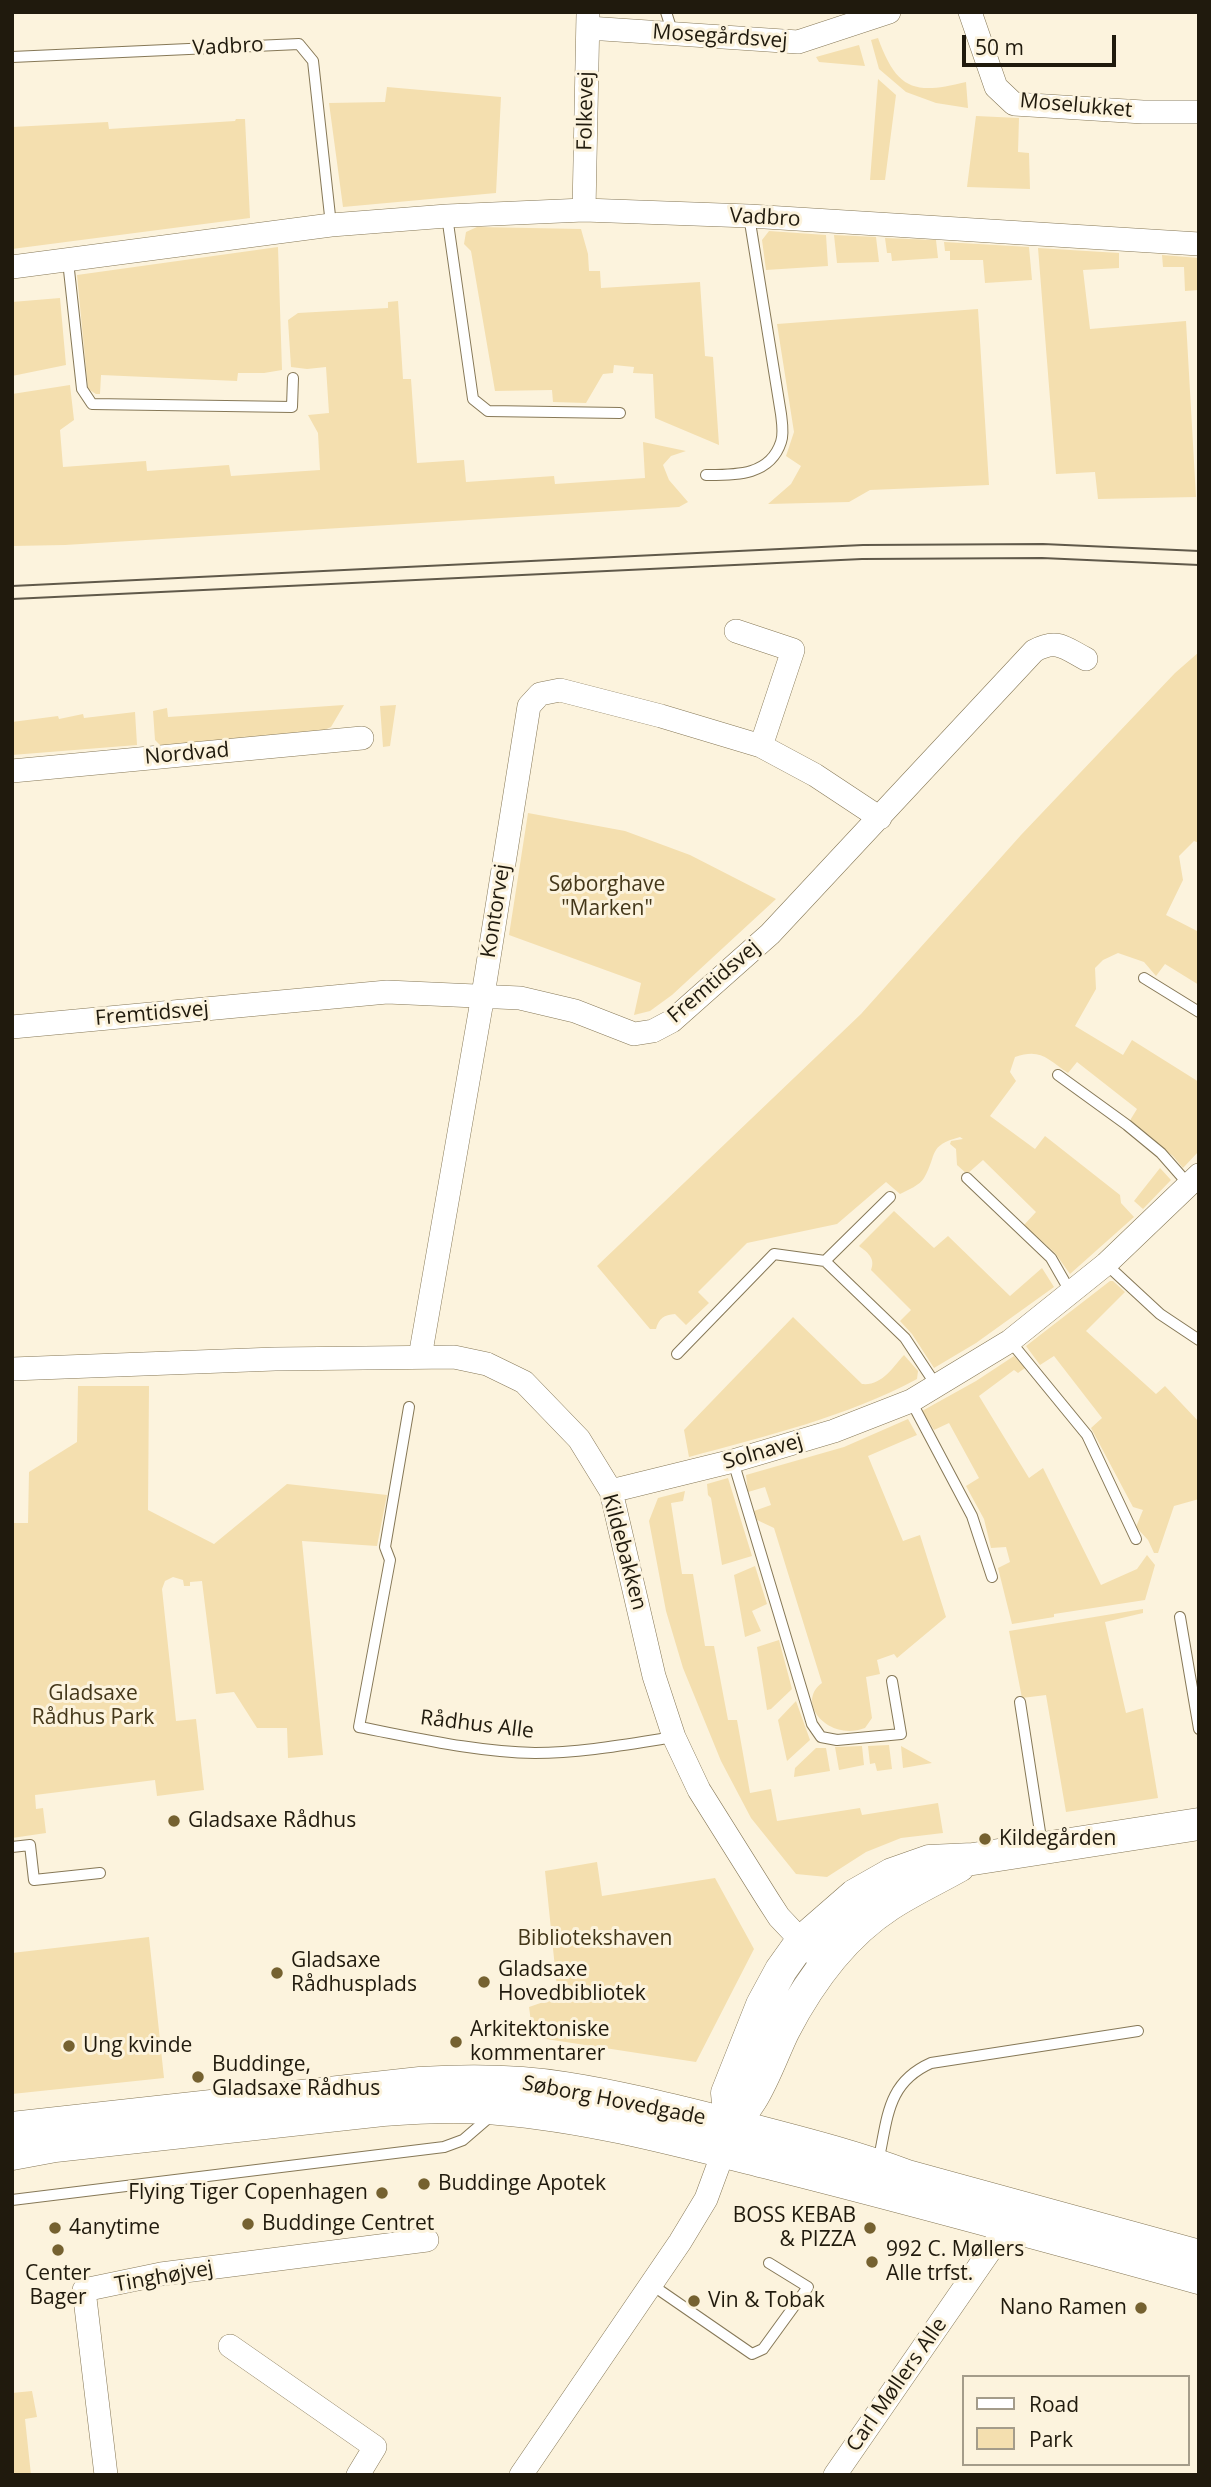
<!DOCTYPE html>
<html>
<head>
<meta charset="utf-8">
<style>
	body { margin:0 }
	#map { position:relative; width:1211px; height:2487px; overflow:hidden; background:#fcf3dd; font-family:"Open Sans",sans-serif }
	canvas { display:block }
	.frame { position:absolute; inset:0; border:14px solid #201a0d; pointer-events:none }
	.legend { position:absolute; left:962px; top:2375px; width:228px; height:91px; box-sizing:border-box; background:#fcf3dd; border:2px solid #a49c8a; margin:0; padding:9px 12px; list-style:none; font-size:21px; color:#201a0d }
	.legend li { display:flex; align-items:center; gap:14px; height:35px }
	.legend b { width:35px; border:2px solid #a49c8a }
	.scale { position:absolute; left:962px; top:35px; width:154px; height:32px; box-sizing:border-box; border:4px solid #201a0d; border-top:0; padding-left:9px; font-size:21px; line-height:24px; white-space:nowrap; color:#201a0d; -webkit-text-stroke:5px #fcf3dd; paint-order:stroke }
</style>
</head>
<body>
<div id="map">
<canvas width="1211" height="2487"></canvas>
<div class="frame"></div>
<ul class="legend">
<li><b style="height:9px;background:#fff"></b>Road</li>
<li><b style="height:19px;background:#f4dfaf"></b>Park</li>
</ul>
<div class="scale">50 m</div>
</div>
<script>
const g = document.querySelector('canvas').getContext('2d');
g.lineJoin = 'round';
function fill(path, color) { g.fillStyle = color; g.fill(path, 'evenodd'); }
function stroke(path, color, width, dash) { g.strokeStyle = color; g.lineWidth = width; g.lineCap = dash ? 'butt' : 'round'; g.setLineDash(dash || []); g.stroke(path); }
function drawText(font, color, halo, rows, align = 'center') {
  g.font = font + ' "Open Sans",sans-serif'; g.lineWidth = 6; g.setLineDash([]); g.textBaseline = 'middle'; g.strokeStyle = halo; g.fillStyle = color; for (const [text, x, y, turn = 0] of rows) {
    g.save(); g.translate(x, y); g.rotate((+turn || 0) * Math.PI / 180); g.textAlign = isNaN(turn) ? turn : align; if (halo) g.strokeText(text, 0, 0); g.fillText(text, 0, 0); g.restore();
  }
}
fill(new Path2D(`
	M878,38C897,90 914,95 966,82L968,108L936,103L906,92L879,69L871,40Z
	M859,45L865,66L819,62L816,57Z
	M878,79L896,95L885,180H870Z
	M387,87L501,97L496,193L343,207L329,103L385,102Z
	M976,116L1019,118L1018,152L1029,153L1030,189L967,187Z
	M236,119H245L250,218L12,249V127L108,122L109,129L235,121Z
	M477,227L581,229L588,254L589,271H600L601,288L700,282L705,356L713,357L719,445L655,418L653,374L633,373L634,367L614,365L613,373L603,374L586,403L553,402L552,390L495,391L471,251L464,244L466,232Z
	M769,231L826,235L828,266L766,270L762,240Z
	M834,235L876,237L879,262L837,263Z
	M885,238L936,240L938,258L892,261L891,253H887Z
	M944,242L1029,247L1032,280L985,283L983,260H950V251H945Z
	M278,247L282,370L264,373H238L237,381L101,375L100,394H96L88,389L77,275Z
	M1038,248L1119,253V268L1083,270L1090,329L1186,321L1196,497L1098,499L1095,472L1056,474Z
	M1162,255L1199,258V290L1185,291L1184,267H1163Z
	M60,298L66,365L12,376V302Z
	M398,301L403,379H411L417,463L464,460L466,482L554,476L555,484L645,478L643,442L686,451L671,456L663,465L669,480L688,502L679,507L65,545L12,546V394L70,385L74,420L60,430L63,467L146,461L147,471L229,465L231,476L320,470L318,433L308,415L329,413L326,367L307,369L291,367L288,320L298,313L388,308V302Z
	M978,309L989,485L870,490L849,502L768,504L791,484L801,466L786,456L794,432L777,324Z
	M1199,652V843L1194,841L1179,856L1183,880L1166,915L1199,932V985L1165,964L1156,976L1144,962L1118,953L1103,960L1095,968L1096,989L1075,1026L1123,1055L1132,1040L1199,1082V1151L1183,1168L1173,1156L1129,1122L1137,1109L1077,1062L1068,1073C1047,1059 1041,1048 1015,1057L1010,1072L1016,1081L990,1116L1035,1149L1045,1136L1120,1195L1121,1203L1134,1217L1070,1274L1055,1253L1024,1225L1036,1212L983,1160L967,1174L957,1165L956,1149L950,1144L951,1141L963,1139L960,1137C927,1146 938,1154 924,1178C920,1185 908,1190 900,1194L886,1182L837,1224L747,1243L698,1292L709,1303L686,1325L675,1314C664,1315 659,1318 656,1329H650L597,1266L861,1014L1021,835L1175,673Z
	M344,705L331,727L318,733L162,747L155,740L153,711L167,708L168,717Z
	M396,705L390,746L383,747L380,706Z
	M135,712L137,745L12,755V722L58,716L59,719L83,714L84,718Z
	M528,813L625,831L690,855L776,899L672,995L650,1011L634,1015L641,983L509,935Z
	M1160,1168L1171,1180L1143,1209L1134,1201Z
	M894,1211L934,1248L948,1236L1010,1296L1042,1268L1054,1287L976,1343L934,1368L912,1334L900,1321L911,1310L871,1270C876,1258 867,1252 859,1246Z
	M1110,1281H1113L1125,1292L1086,1331L1156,1394L1165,1386L1199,1422V1499L1174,1506L1158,1553H1154L1148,1540L1136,1527L1143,1510L1133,1507L1091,1428L1102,1418L1054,1356L1040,1365L1026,1346Z
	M793,1317L862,1384C882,1386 892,1368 904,1355L918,1371L917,1379C846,1417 766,1436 689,1457L684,1430Z
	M1014,1356L1025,1368L1018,1373L1014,1370L979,1396L1029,1478L1043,1468L1101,1585L1137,1569L1147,1555L1155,1565L1145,1600L1054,1614V1617L1012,1624L998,1568L1010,1562L1006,1547L991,1548L984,1519L966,1486L979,1478L949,1423L934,1430L922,1411L976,1381Z
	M78,1386H149L148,1510L214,1544L287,1484L387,1495L377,1546L302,1541L323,1755L288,1758L287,1728H257L234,1692L216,1694L202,1581L190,1582V1586H184L183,1580L173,1577L165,1581L162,1589L176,1721L196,1719L204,1790L157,1796L155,1780L35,1795L36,1809L43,1808L46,1833L12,1838V1523H28L29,1472L77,1442Z
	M908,1419L917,1435L868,1456L903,1541L920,1535L946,1617L897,1658L894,1654L877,1660L880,1674L866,1677L872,1718L865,1728C828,1742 795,1702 822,1683L774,1528L757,1520L754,1511L771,1505L765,1487L748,1492L746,1475L844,1447Z
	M728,1478L752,1556L722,1565L711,1498L708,1495L707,1484Z
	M685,1491L683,1501L671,1503L682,1574H693L705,1646H714L728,1720H737L750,1793L771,1789L777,1821L860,1808L862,1815L938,1803L943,1833L901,1838L866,1852L827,1877L796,1874L751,1818L721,1761L683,1668L666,1611L649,1521L658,1498Z
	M755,1566L767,1604L752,1611L761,1631L745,1637L734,1575Z
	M1143,1609V1613L1105,1622L1126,1713L1143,1708L1158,1798L1066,1812L1046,1695L1022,1698L1009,1631Z
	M779,1640L792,1689L771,1709L767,1710L757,1647Z
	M796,1701L810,1740L787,1761L778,1720Z
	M889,1745L892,1769L877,1771L875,1763L870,1764L868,1746Z
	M862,1746L864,1765L839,1770L835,1747Z
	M901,1746L932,1763L903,1768Z
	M816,1748H826L830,1771L794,1777L795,1768Z
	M597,1862L602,1896L715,1878L754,1949L696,2062L533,2037L529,2007L558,1997L545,1871Z
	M149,1937L164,2078L12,2094V1953Z
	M32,2391L37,2417L25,2419L31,2475H12V2393Z`), '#f4dfaf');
const lane = new Path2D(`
	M666,12L673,34
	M12,57L299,44L313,61L331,225
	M447,216L473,399L488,411L620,413
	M68,261L82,389L92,404L292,407L293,378
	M706,475C735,475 770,476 781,442C784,434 782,422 781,414L749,216
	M1144,978L1199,1012
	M1058,1075L1127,1125L1161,1153L1190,1186
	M967,1178L1051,1258L1071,1293
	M825,1261L890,1197
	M1106,1264L1160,1314L1199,1340
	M1010,1341L1087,1435L1136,1539
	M677,1354L774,1254L825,1261L905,1338L936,1385
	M911,1401L972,1516L992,1577
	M409,1407L385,1547L390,1560L359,1727C417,1738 476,1752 535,1753C581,1753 629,1744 674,1737
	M733,1461L812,1724L821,1737L837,1740L901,1734L892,1681
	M1180,1617L1199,1729
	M1020,1702L1042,1845
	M12,1847L30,1845L34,1880L100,1873
	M878,2162C888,2119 886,2083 931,2063L1138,2031
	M12,2200L444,2147L463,2140L492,2115
	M652,2285L752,2354L763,2349L808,2287L769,2263`);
const street = new Path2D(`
	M970,12L996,87L1014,104L1143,112H1199
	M588,28L798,42L889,12
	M584,210L588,14
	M12,267L331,225L447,216L584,210L749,216L1199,244
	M736,631L793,650L761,746
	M12,771L362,738
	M12,1027L387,992L520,998L575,1011L634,1034L653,1031L672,1021L770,934L1034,651C1057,638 1065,648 1086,659
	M420,1357L483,995L529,706L540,694L560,690L661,716L761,746L815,775L880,818
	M12,1369L275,1359L454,1357L487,1364L524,1382L579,1439L611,1491L654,1676L674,1737L699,1790L768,1900L779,1917L813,1953
	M611,1491L733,1461L834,1431L911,1401L1010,1341L1106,1264L1199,1175
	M230,2346L375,2447L358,2475
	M106,2475L84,2290L161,2274L427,2240
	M521,2475L680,2242L706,2199L723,2153
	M835,2475L1007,2226`);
const secondary = new Path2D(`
	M12,2128L420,2083C468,2080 517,2080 565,2088C623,2097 680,2112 737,2126C794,2141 852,2155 907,2176L1199,2256
	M718,2130C752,2119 769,2060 784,2030C809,1982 843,1935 889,1905C912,1890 936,1879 959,1866
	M725,2144L730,2124L727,2093L762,2005L781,1970L801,1942L855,1895L892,1874L929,1861L973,1859L1199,1824
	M12,2154L55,2146L383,2110C422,2107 460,2105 499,2109C596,2117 691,2144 784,2167C923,2202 1061,2240 1199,2278`);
stroke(lane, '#867857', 12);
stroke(street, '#867857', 24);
stroke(secondary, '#867857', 33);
stroke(lane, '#fff', 10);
stroke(street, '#fff', 23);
stroke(secondary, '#fff', 32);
stroke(new Path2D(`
	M12,586L863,545L1043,544L1199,551
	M12,599L862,559L1042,558L1199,565`), '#60594a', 2);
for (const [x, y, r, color] of [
	[174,1821,7,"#756130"],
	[985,1839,7,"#756130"],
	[277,1973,7,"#756130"],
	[484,1982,7,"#756130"],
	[456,2042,7,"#756130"],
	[69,2046,7,"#756130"],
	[198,2077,7,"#756130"],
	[424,2184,7,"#756130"],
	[382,2193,7,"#756130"],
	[248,2224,7,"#756130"],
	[55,2228,7,"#756130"],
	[870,2228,7,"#756130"],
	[58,2250,7,"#756130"],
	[872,2262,7,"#756130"],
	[694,2301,7,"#756130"],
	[1141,2308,7,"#756130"]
]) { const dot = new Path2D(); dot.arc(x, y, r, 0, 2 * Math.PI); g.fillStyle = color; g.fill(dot); stroke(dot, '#fcf3dd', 2.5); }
drawText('21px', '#201a0d', '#fcf3dd', [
	["Mosegårdsvej",720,37,4],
	["Vadbro",228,47,-3],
	["Moselukket",1076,106,5],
	["Folkevej",586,111,-89],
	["Vadbro",765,218,3],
	["Nordvad",187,754,-5],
	["Kontorvej",496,911,-81],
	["Fremtidsvej",714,982,-41],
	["Fremtidsvej",152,1014,-5],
	["Solnavej",763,1452,-16],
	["Kildebakken",624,1552,75],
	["Rådhus Alle",477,1725,7],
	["Søborg Hovedgade",614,2101,11],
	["Tinghøjvej",164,2277,-10],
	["Carl Møllers Alle",897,2385,-55]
]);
drawText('21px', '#443719', '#fcf3dd', [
	["Søborghave",607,885],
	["\"Marken\"",607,909],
	["Gladsaxe",93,1694],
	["Rådhus Park",93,1718],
	["Bibliotekshaven",595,1939]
]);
drawText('21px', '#201a0d', '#fcf3dd', [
	["Gladsaxe Rådhus",188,1821],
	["Kildegården",999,1839],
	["Gladsaxe",291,1961],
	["Rådhusplads",291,1985],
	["Gladsaxe",498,1970],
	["Hovedbibliotek",498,1994],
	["Arkitektoniske",470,2030],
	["kommentarer",470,2054],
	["Ung kvinde",83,2046],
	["Buddinge,",212,2065],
	["Gladsaxe Rådhus",212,2089],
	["Buddinge Apotek",438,2184],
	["Flying Tiger Copenhagen",368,2193,"right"],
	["BOSS KEBAB",856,2216,"right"],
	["& PIZZA",856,2240,"right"],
	["Buddinge Centret",262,2224],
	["4anytime",69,2228],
	["992 C. Møllers",886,2250],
	["Alle trfst.",886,2274],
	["Center",58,2274,"center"],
	["Bager",58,2298,"center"],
	["Vin & Tobak",708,2301],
	["Nano Ramen",1127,2308,"right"]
], 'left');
</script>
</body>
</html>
